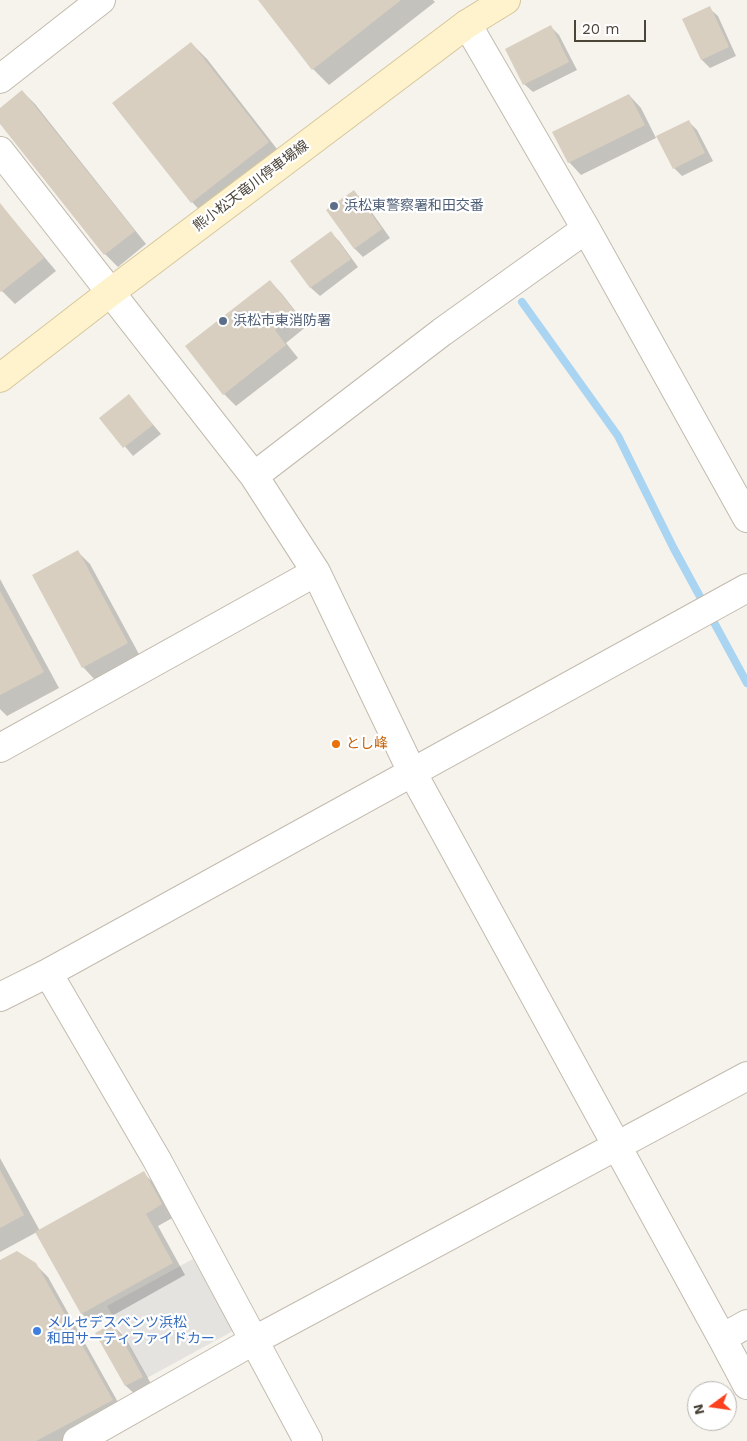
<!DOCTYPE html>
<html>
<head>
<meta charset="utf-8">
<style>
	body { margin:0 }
	#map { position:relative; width:747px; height:1441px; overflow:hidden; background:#f6f3ec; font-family:"Work Sans",sans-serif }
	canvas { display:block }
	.north { position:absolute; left:687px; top:1381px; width:50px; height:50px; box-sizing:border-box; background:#fff; border:1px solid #b7b4b0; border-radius:50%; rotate:256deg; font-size:14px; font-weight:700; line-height:20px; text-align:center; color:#4b4439 }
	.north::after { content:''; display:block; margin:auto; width:18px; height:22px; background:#fc3f1d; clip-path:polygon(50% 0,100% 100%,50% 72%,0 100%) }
	.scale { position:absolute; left:574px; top:20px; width:72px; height:22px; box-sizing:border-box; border:2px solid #4b4439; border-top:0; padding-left:6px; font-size:15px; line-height:18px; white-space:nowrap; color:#4b4439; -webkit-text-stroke:4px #fff; paint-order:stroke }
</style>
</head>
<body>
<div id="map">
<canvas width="747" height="1441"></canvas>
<div class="north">N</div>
<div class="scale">20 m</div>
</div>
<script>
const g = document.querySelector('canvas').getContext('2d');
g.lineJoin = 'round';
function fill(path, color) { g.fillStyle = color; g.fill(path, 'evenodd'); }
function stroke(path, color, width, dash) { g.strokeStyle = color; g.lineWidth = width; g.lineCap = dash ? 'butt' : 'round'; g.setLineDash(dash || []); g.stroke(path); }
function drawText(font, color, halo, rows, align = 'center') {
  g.font = font + ' "Work Sans","Noto Sans JP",sans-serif'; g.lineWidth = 4.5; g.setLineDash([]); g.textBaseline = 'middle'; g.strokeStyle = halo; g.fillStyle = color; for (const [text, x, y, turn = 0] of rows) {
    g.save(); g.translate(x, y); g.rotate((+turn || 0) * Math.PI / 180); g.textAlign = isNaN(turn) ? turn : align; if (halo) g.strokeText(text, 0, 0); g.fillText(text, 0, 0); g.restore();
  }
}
fill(new Path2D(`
	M193,1259L233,1331L147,1378L107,1306Z`), '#e5e3e0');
fill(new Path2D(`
	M259,0H433L435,2L329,85L313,69Z
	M709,8L718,16L736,56L710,68L702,60Z
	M551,27L559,35L577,70L533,92L524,84Z
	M191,43L207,59L284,158L207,218L192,202Z
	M22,91L35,104L146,244L118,267L105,254L0,122V109Z
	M629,95L641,108L656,138L689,122L697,130L713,161L682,176L674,168L658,137L581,175L569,162Z
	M354,192L363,200L390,238L363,257L355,249L328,210Z
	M0,204L56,271L15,304L0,289Z
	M331,233L339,241L358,267L320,296L311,288L292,262Z
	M270,281L282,294L307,326L286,343L298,358L236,406L224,394Z
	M129,396L161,434L133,456L101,418Z
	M77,551L90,564L140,656L95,680L83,667Z
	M0,579L59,688L7,716L0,709Z
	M0,1158L40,1231L143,1173L156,1185L174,1217L158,1226L185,1275L94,1326L82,1314L37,1232L0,1252Z
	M0,1262L35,1264L48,1277L124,1413L71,1441H0Z
	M112,1325L125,1337L154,1389L139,1398L126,1386L97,1334Z`), '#0003');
stroke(new Path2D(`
	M522,302L618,436L673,547L747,683`), '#a9d4f2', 8);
fill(new Path2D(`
	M258,0H401L312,70Z
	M710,6L729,47L701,60L682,19Z
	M551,25L569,62L523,85L505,49Z
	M191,42L269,142L191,203L112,103Z
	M22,90L135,231L104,255L0,124V108Z
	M629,94L645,125L568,163L552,132Z
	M689,120L705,153L673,169L656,136Z
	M354,190L382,229L354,249L326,210Z
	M0,203L44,258L1,292L0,291Z
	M331,231L351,259L310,288L290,261Z
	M270,280L296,313L275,330L286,345L223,395L185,346Z
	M129,394L153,425L123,448L99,418Z
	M78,550L128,643L82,668L32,575Z
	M0,591L44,672L0,695Z
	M0,1170L24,1215L0,1228Z
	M144,1171L162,1204L146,1214L173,1263L81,1314L35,1232Z
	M17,1251L36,1263L113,1400L36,1441H0V1260Z
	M113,1323L143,1377L125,1386L95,1333Z`), '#d8cfc1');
const minor = new Path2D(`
	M467,24L586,229L747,518
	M0,79L101,0
	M0,151L254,476L316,572L412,772L722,1338L747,1324
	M254,476L442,332L586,229
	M0,748L316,572
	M48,973L157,1160L308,1441
	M0,997L48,973L747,588
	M722,1338L747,1385
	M77,1441L253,1341L747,1076`);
const secondary = new Path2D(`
	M0,378L111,292L467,24L506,0`);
stroke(minor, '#c2bbae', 30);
stroke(secondary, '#d6c79b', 30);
stroke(minor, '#fff', 28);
stroke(secondary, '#fff3cd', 28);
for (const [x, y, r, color] of [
	[334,206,5,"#5c6f8a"],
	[223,321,5,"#5c6f8a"],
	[336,744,5,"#e8710a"],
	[37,1331,5,"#3f7fe0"]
]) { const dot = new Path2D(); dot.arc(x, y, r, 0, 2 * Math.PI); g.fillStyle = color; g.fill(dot); stroke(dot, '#fff', 2); }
drawText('14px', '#4b4439', '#fff', [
	["熊小松天竜川停車場線",251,186,-37]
]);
drawText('14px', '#4e5e75', '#fff', [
	["浜松東警察署和田交番",344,206],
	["浜松市東消防署",233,321]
], 'left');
drawText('14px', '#c56008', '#fff', [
	["とし峰",346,744]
], 'left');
drawText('14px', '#366cbe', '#fff', [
	["メルセデスベンツ浜松",47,1323],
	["和田サーティファイドカー",47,1339]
], 'left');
</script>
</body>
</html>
